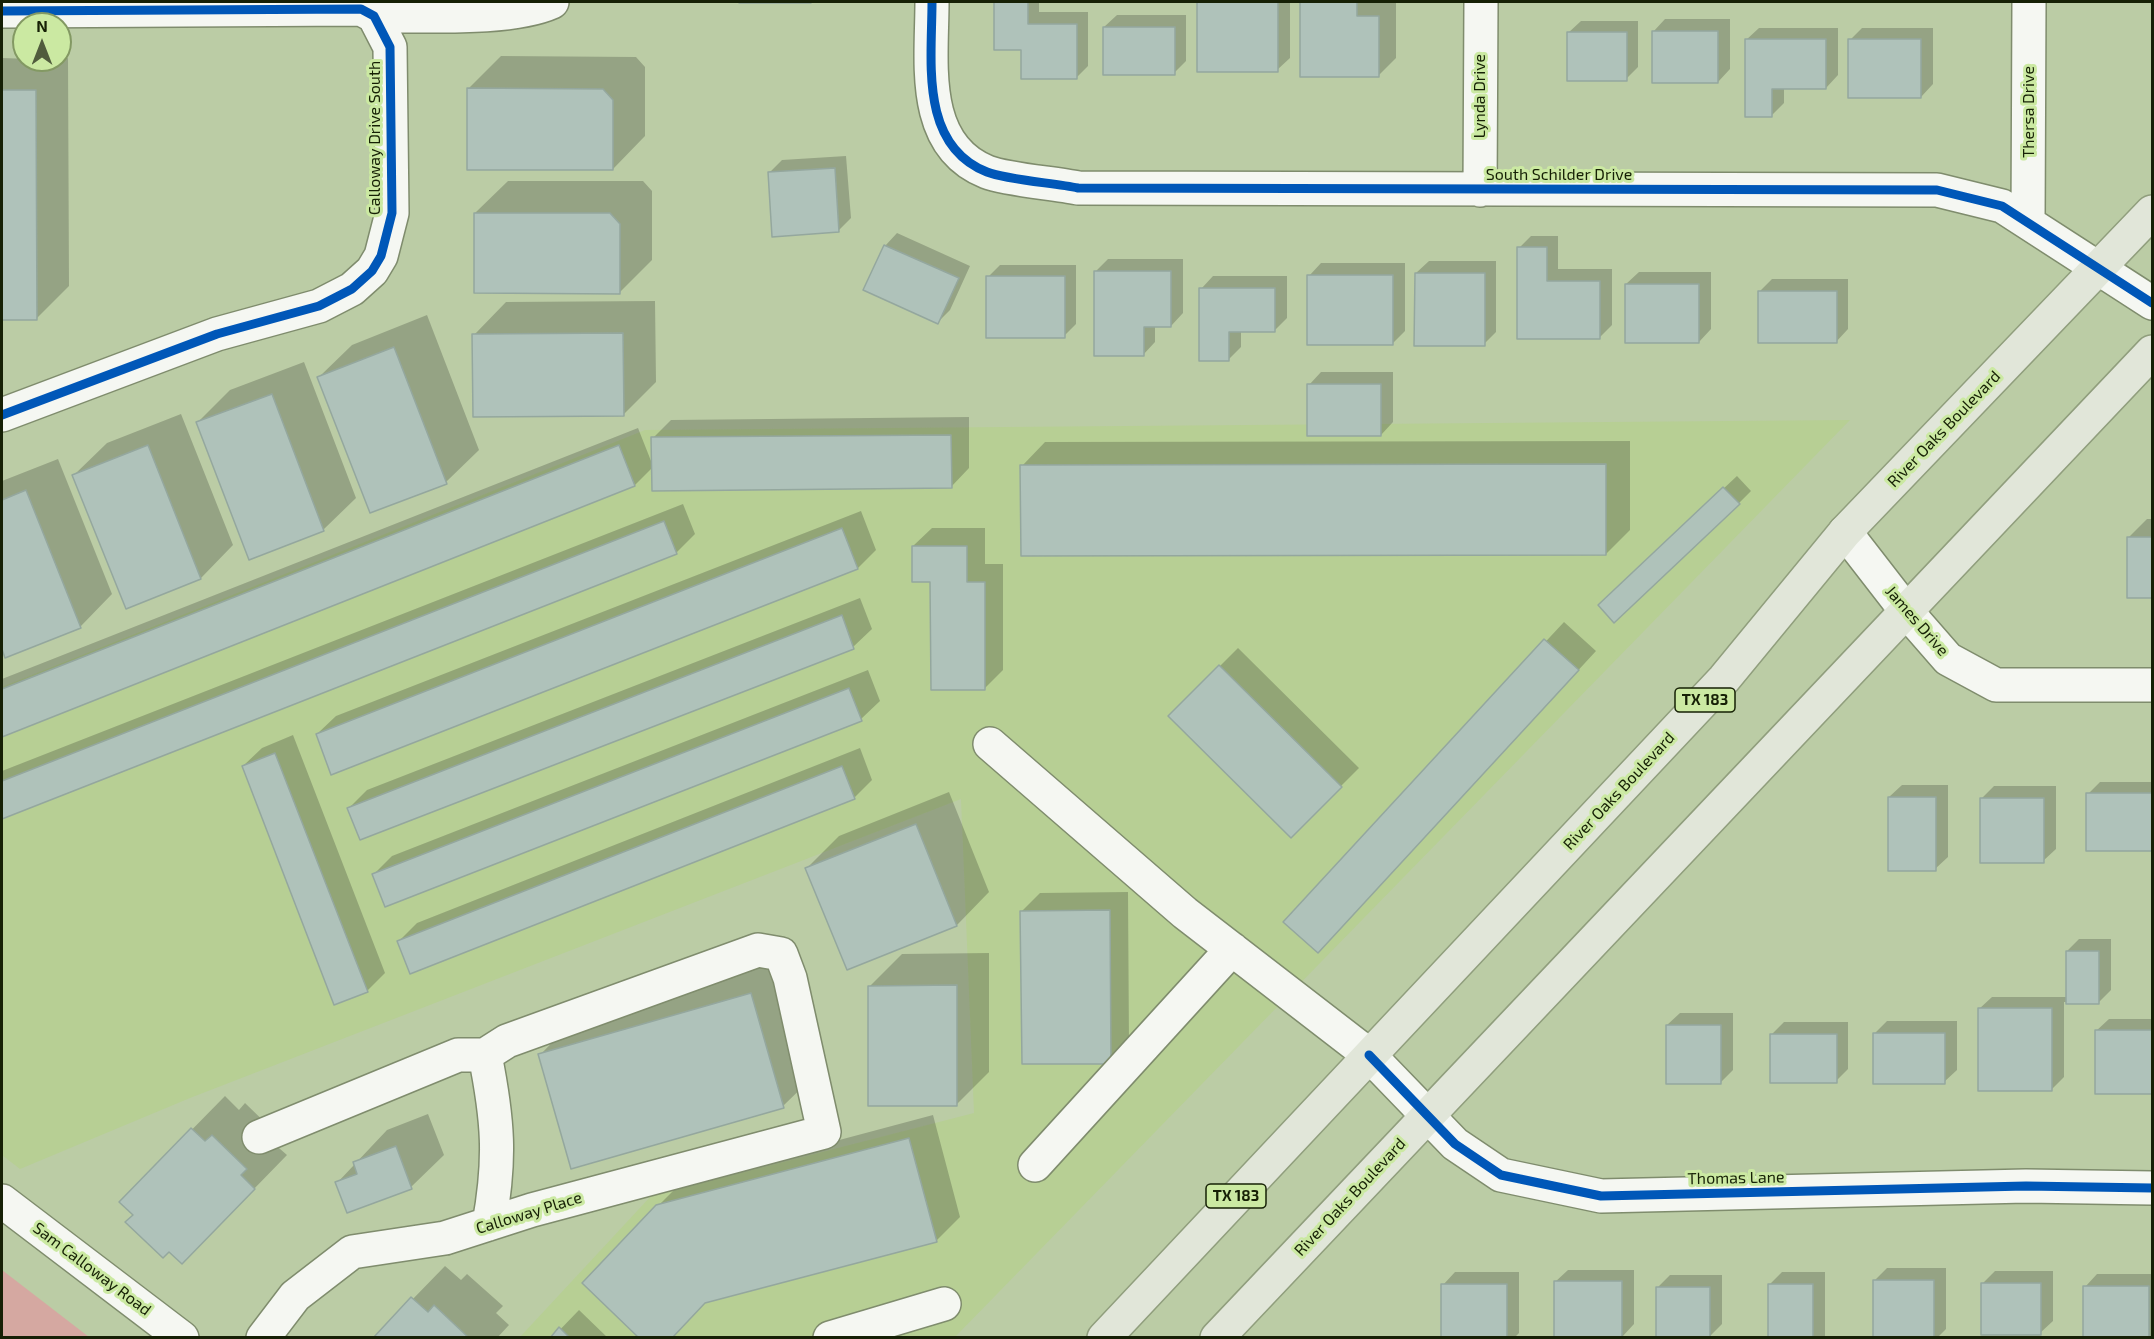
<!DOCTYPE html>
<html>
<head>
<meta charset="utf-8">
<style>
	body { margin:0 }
	#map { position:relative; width:2154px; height:1339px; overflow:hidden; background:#bbcca5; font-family:"Exo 2",sans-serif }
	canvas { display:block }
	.frame { position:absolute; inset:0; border:3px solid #162005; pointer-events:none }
	.north { position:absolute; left:12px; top:12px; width:60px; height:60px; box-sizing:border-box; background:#cbe9a2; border:2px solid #839963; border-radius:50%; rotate:0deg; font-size:16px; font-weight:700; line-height:24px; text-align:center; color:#162005 }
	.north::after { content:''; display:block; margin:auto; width:21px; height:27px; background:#505c3d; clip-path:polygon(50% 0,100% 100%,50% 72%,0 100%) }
</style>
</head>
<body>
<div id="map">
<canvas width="2154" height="1339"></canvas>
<div class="frame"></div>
<div class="north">N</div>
</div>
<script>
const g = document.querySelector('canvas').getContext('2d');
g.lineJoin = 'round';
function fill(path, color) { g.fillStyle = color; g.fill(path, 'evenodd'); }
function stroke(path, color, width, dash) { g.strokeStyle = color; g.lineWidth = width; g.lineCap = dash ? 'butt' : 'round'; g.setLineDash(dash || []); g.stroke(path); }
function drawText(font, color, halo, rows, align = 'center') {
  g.font = font + ' "Exo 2",sans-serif'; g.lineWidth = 6; g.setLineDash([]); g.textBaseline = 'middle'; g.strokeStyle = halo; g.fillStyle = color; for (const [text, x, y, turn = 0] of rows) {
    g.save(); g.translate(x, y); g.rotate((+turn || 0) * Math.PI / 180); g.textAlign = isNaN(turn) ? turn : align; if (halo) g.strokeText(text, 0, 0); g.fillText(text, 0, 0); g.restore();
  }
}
fill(new Path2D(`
	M1850,420L955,1337H520L651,1196L974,1113L961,799L190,1098L20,1169L2,1155V687L645,430Z`), '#b7cf94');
fill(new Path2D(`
	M2,1270L89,1337H2Z`), '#d5a8a1');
fill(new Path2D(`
	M996,2H1039V12H1088V66L1076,78L1022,48H995Z
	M1200,2H1290V58L1277,70Z
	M1301,2H1396V58L1378,76H1301Z
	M1117,15H1186V61L1174,73L1104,27Z
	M1665,19H1730V69L1718,82L1653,32Z
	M1581,21H1638V67L1626,79L1568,33Z
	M1759,28H1838V75L1826,88H1784V103L1772,115L1746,40Z
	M1862,28H1933V84L1921,97L1850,40Z
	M501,56L636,57L645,67V136L613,169L468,89Z
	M2,58L60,60L68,58L69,286L36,319H2Z
	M846,156L851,218L838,231L769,173L782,160Z
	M508,181H643L652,191V260L620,292L475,213Z
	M897,233L970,266L950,310L938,322L885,246Z
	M1531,236H1558V269H1612V325L1600,337H1519V248Z
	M1108,259H1183V313L1171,326H1155V342L1143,355L1096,271Z
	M1429,261H1496V332L1484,344L1416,273Z
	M1321,263H1405V331L1393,343L1309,276Z
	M1000,265H1076V324L1064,336L988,277Z
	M1639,272H1711V329L1699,342L1626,284Z
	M1213,276H1287V318L1275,330H1241V347L1229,359L1201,289Z
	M1772,279H1848V329L1836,342L1759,292Z
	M655,301L656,382L623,415L474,335L506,302Z
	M427,315L479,450L446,482L319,377L352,345Z
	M304,362L356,498L323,530L198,422L230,390Z
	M1321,372H1393V422L1381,435L1309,385Z
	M181,414L233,545L201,578L127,607L74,475L107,443Z
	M969,417V468L951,487L653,467L635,485L2,736V679L638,428L653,466V438L671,420Z
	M1630,441V530L1606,554L1022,466L1045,442Z
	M58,459L112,594L80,627L6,656L2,645V481Z
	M1737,476L1751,491L1739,503L1612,593Z
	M683,504L695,534L676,553L2,818V771Z
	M861,511L876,550L858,568L317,734L336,716Z
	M2147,519H2152V596H2129V537Z
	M932,528H985V564H1003V670L985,688L913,546Z
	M860,598L872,629L853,647L349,808L367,790Z
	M1564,622L1596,651L1336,933L1285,921Z
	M1238,648L1359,768L1291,836L1170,716Z
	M868,670L880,701L861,719L386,905L374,874L392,856Z
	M293,735L385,973L367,991L243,766L262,748Z
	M860,748L872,780L854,798L399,941L417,923Z
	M2100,782H2152V850H2088V794Z
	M1902,785H1948V857L1935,869L1889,797Z
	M1994,786H2056V849L2043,861L1981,799Z
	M949,792L989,892L957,925L847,969L807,868L839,836Z
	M1128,892L1129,1044L1111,1062L1022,911L1040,893Z
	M2079,939H2111V990L2099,1002H2064V1077L2052,1089L1979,1009L1992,997H2067V951Z
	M989,953V1072L957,1104L869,987L902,954Z
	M783,961L816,1074L783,1106L540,1055L572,1022Z
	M1680,1013H1733V1070L1721,1082L1667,1025Z
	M2109,1019H2152V1093H2096V1031Z
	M1887,1021H1957V1070L1944,1082L1874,1034Z
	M1784,1022H1848V1069L1836,1081L1771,1035Z
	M225,1096L239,1110L245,1103L278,1135L272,1142L287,1155L214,1230L169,1250L121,1202Z
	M428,1114L444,1155L411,1187L337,1183L387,1130Z
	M933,1115L960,1217L936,1241L706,1302L657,1207L682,1182Z
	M445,1266L461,1280L467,1274L503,1306L496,1313L509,1325L497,1338H375Z
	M1887,1268H1946V1329L1937,1338H1874V1281Z
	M1568,1270H1634V1324L1622,1337L1555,1282Z
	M1995,1271H2053V1321L2040,1333L1983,1283Z
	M1455,1272H1519V1333L1514,1338H1443V1285Z
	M1782,1272H1825V1338H1769V1285Z
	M2097,1274H2152V1338H2085V1287Z
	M1670,1275H1722V1324L1709,1337L1657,1288Z
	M579,1310L608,1338H552Z`), '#0003');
const building = new Path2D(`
	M739,2H811V3H739Z
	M994,2H1028V24H1077V79H1021V50H994Z
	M1197,2H1278V72H1197Z
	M1300,2H1357V16H1379V77H1300Z
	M1103,27H1175V75H1103Z
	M1652,31H1718V83H1652Z
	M1567,32H1627V81H1567Z
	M1745,39H1826V89H1772V117H1745Z
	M1848,39H1921V98H1848Z
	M467,88L603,89L613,100V170H467Z
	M2,90H36L37,320H2Z
	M835,168L839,232L772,237L768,172Z
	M474,213H610L620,224V294L474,293Z
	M884,245L959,278L938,324L863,290Z
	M1517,247H1547V281H1600V339H1517Z
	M1094,271H1171V327H1144V356H1094Z
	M1415,273H1485V346H1414Z
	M1307,275H1393V345H1307Z
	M986,276H1065V338H986Z
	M1625,284H1699V343H1625Z
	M1199,288H1275V332H1229V361H1199Z
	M1758,291H1837V343H1758Z
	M623,333L624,416L473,417L472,334Z
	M394,347L447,484L370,513L317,377Z
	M1307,384H1381V436H1307Z
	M272,394L324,531L249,560L196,422Z
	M951,435L952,488L652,491L651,437Z
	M148,445L201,579L126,609L72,475Z
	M619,445L635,486L2,737V689Z
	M1606,464V555L1021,556L1020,465Z
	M1723,487L1740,504L1614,623L1598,605Z
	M26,490L81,628L5,658L2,649V500Z
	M664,521L677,554L2,819V781Z
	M842,528L858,569L331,775L316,734Z
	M2127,537H2152V598H2127Z
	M912,546H967V582H985V690H931L930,582H912Z
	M842,615L854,649L360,840L347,808Z
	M1544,639L1579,670L1318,953L1283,922Z
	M1219,665L1342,787L1291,838L1168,716Z
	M849,688L862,721L385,907L372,874Z
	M275,753L368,992L334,1005L242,766Z
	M842,766L855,799L410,974L397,941Z
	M2086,793H2152V851H2086Z
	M1888,797H1936V871H1888Z
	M1980,798H2044V863H1980Z
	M916,824L957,926L847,970L805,868Z
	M1110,910L1111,1064H1022L1020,911Z
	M2066,951H2099V1004H2066Z
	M957,985V1106H868V986Z
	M751,993L784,1108L571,1169L538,1054Z
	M1978,1008H2052V1091H1978Z
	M1666,1025H1721V1084H1666Z
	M2095,1030H2152V1094H2095Z
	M1873,1033H1945V1084H1873Z
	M1770,1034H1837V1083H1770Z
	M191,1128L205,1141L212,1135L247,1169L241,1175L255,1189L182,1264L169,1252L163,1258L125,1222L133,1215L119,1202Z
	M909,1138L937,1242L705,1303L672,1338H639L582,1283L656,1205Z
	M396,1146L412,1189L347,1213L335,1182L357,1174L353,1162Z
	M1873,1280H1934V1338H1873Z
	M1554,1281H1622V1338H1554Z
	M1981,1283H2041V1335H1981Z
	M1441,1284H1507V1338H1441Z
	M1768,1284H1813V1338H1768Z
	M2083,1286H2149V1338H2083Z
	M1656,1287H1710V1338H1656Z
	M411,1297L428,1312L434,1305L469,1338H373Z
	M559,1327L570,1338H550Z`);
fill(building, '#afc2ba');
stroke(building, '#94a79e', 1.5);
const minor = new Path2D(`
	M932,2C932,61 919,145 987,172C1008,180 1054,183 1078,188L1937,190L2002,206L2152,303
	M2,11L361,9L374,16L390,47L392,213L381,256L372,271L352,289L319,306L217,334L2,415
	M374,16C422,15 510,21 552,2
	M1480,190L1481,2
	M2028,222L2029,2
	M1845,532L1907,612L1948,659L1996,685H2152
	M990,744L1185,913L1369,1055L1455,1144L1501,1175L1601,1196L2026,1186L2152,1188
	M259,1137L458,1055H485C498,1120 501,1159 489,1224
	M1035,1165L1232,949
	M2,1201L182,1338
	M263,1338L295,1296L352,1252L445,1238L532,1210L824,1132L790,978L781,954L758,950L507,1041L485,1055
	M830,1338L944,1304`);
const major = new Path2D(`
	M1104,1338L1724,679L1845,532L2152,212
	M1217,1338L2152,352`);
stroke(minor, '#7f8c6d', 36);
stroke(major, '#909e7d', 36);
stroke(minor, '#f5f7f2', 33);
stroke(major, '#e1e6d9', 33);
stroke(new Path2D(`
	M932,2C932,61 919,145 987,172C1008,180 1054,183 1078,188L1937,190L2002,206L2152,303
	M2,11L361,9L374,16L390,47L392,213L381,256L372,271L352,289L319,306L217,334L2,415
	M1369,1055L1455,1144L1501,1175L1601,1196L2026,1186L2152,1188`), '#0057b8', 9);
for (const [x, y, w] of [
	[1705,700,60],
	[1236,1196,60]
]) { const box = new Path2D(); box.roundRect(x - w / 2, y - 12, w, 24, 4.5); g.fillStyle = '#cbe9a2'; g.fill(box); stroke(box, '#162005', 1.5); }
drawText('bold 15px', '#162005', null, [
	["TX 183",1705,700],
	["TX 183",1236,1196]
]);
drawText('16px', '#162005', '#cbe9a2', [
	["Lynda Drive",1480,96,-90],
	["Thersa Drive",2029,112,-90],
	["Calloway Drive South",375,138,-90],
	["South Schilder Drive",1559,175],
	["River Oaks Boulevard",1944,429,-46],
	["James Drive",1917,621,49],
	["River Oaks Boulevard",1619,791,-47],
	["Thomas Lane",1736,1178,-1],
	["River Oaks Boulevard",1350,1197,-47],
	["Calloway Place",529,1213,-17],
	["Sam Calloway Road",92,1269,37]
]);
</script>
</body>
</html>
